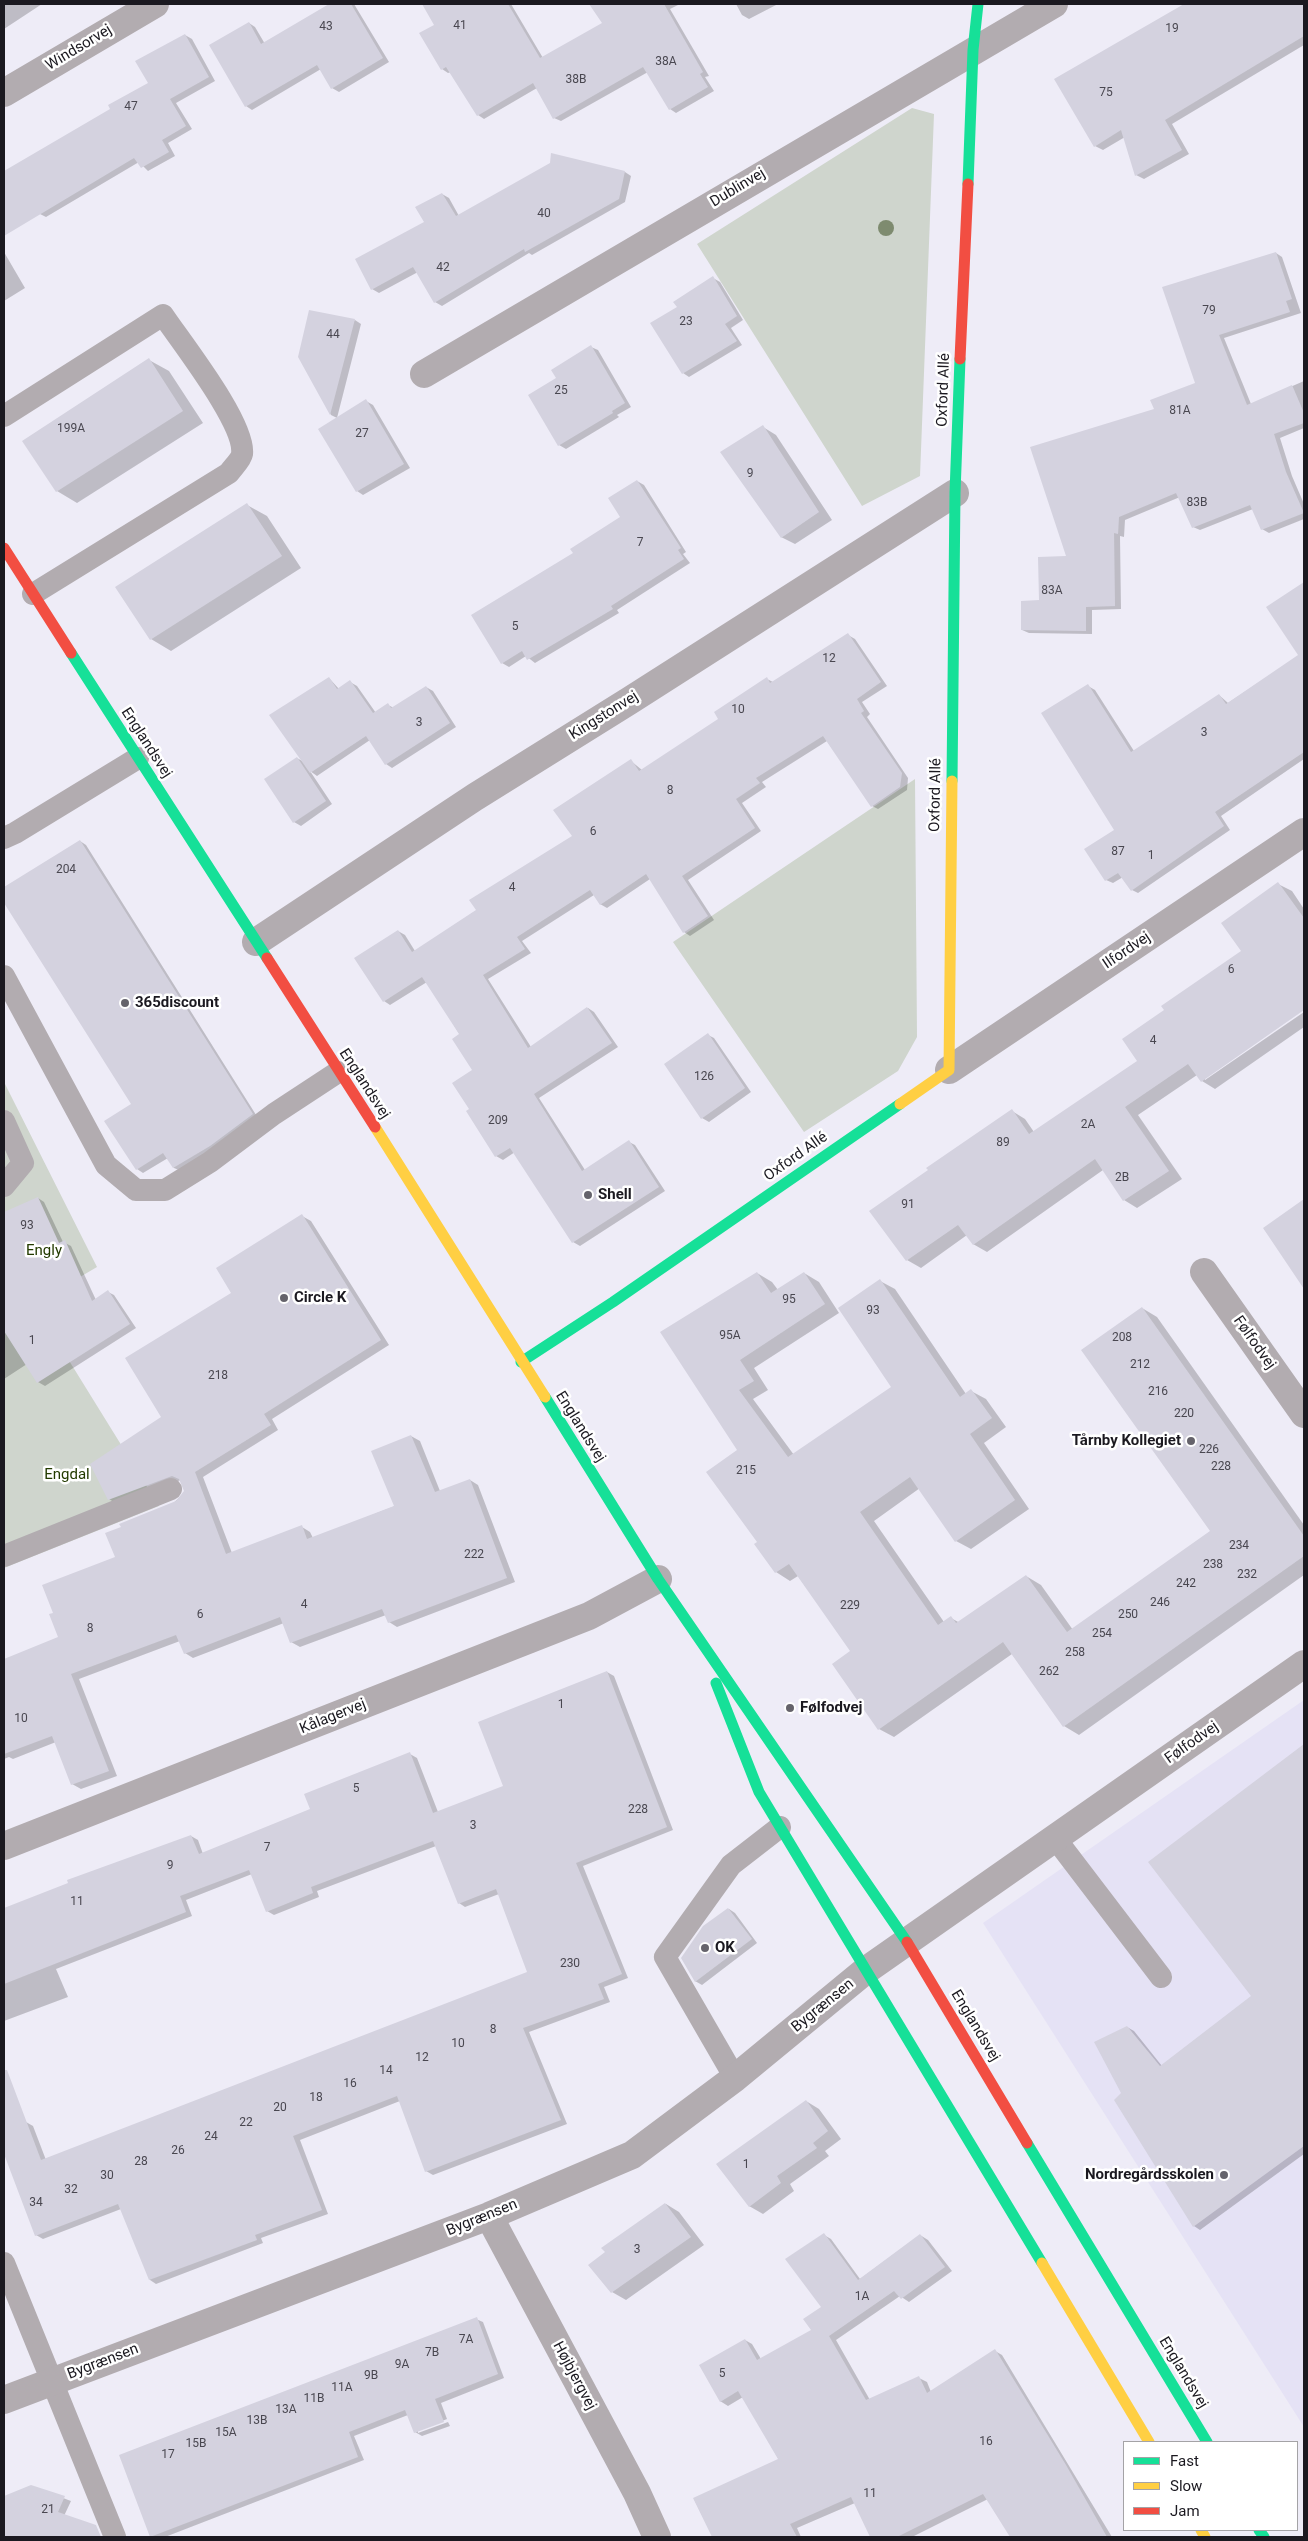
<!DOCTYPE html>
<html>
<head>
<meta charset="utf-8">
<style>
	body { margin:0 }
	#map { position:relative; width:1308px; height:2541px; overflow:hidden; background:#eeecf7; font-family:Roboto,sans-serif }
	canvas { display:block }
	.frame { position:absolute; inset:0; border:5px solid #1b1920; pointer-events:none }
	.legend { position:absolute; left:1123px; top:2441px; width:175px; height:90px; box-sizing:border-box; background:#fff; border:1px solid #a4a3a6; margin:0; padding:6px 9px; list-style:none; font-size:15px; color:#1b1920 }
	.legend li { display:flex; align-items:center; gap:10px; height:25px }
	.legend b { width:25px; border:1px solid #a4a3a6 }
</style>
</head>
<body>
<div id="map">
<canvas width="1308" height="2541"></canvas>
<div class="frame"></div>
<ul class="legend">
<li><b style="height:6px;background:#16e098"></b>Fast</li>
<li><b style="height:6px;background:#ffcf43"></b>Slow</li>
<li><b style="height:6px;background:#f24e42"></b>Jam</li>
</ul>
</div>
<script>
const g = document.querySelector('canvas').getContext('2d');
g.lineJoin = 'round';
function fill(path, color) { g.fillStyle = color; g.fill(path, 'evenodd'); }
function stroke(path, color, width, dash) { g.strokeStyle = color; g.lineWidth = width; g.lineCap = dash ? 'butt' : 'round'; g.setLineDash(dash || []); g.stroke(path); }
function drawText(font, color, halo, rows, align = 'center') {
  g.font = font + ' Roboto,sans-serif'; g.lineWidth = 5; g.setLineDash([]); g.textBaseline = 'middle'; g.strokeStyle = halo; g.fillStyle = color; for (const [text, x, y, turn = 0] of rows) {
    g.save(); g.translate(x, y); g.rotate((+turn || 0) * Math.PI / 180); g.textAlign = isNaN(turn) ? turn : align; if (halo) g.strokeText(text, 0, 0); g.fillText(text, 0, 0); g.restore();
  }
}
fill(new Path2D(`
	M1304,1700V2427L983,1923Z`), '#e5e2f5');
fill(new Path2D(`
	M912,108L934,114L920,476L862,506L697,244Z
	M915,779L917,1037L898,1071L804,1132L673,942Z
	M4,1082L97,1267L34,1304L159,1506L4,1568Z`), '#cfd5cd');
fill(new Path2D(`
	M4,4H42L4,29Z
	M332,4H354L389,62L339,92L332,88L321,69L252,110L246,106L249,23L255,27L265,44Z
	M444,4H511L543,58L604,23L591,5L593,4H680L670,9L709,76L705,77L714,91L676,113L670,109L648,72L561,121L554,118L537,88L484,119L478,115L451,72L448,73L442,69L436,25L429,13Z
	M736,4H778L749,19L742,15Z
	M1189,4H1304V45L1172,124L1189,154L1144,179L1136,175L1125,137L1103,150L1095,146L1056,80Z
	M185,35L192,39L215,81L176,103L192,129L168,143L175,156L148,171L139,162L46,217L40,214L112,109L149,83Z
	M625,172L631,176L625,202L532,255L529,253L442,306L435,302L418,272L379,293L372,289L426,223L442,194L449,198L459,216Z
	M4,252L25,288L4,301Z
	M1276,253L1282,257L1301,313L1224,338L1251,404L1304,381V428L1280,438L1292,476L1304,504V519L1269,533L1262,529L1253,509L1200,530L1193,527L1180,497L1125,520L1124,537L1120,536L1121,609L1092,610V634L1029,633L1022,630L1155,410L1197,383L1164,288Z
	M713,278L720,282L743,320L731,328L742,345L689,377L683,373L678,308Z
	M355,320L361,324L337,418L331,415L299,357Z
	M591,347L598,350L631,407L617,415L619,417L566,449L559,445L558,378Z
	M149,360L169,371L203,423L77,503L57,491L24,441Z
	M366,401L373,405L410,468L363,495L357,491Z
	M763,427L776,435L832,520L795,544L781,537Z
	M637,481L644,485L686,552L683,554L690,563L617,610L619,613L535,663L526,656L509,667L502,663L575,554L622,517Z
	M247,505L267,516L301,568L171,651L151,639Z
	M1304,584V759L1221,816L1230,830L1138,893L1132,890L1123,877L1113,883L1106,880L1115,830L1088,686L1095,690L1134,751L1219,695L1228,703L1300,655L1268,608Z
	M848,635L855,639L887,686L862,702L870,714L867,717L908,778L907,790L878,809L872,806L827,741L762,782L766,787L742,803L761,831L688,880L714,920L690,936L684,932L650,879L607,908L600,904L594,895L522,941L531,953L488,979L531,1047L588,1008L594,1012L618,1047L539,1098L585,1170L629,1142L635,1145L665,1191L580,1246L573,1242L515,1152L503,1160L496,1156L468,1111L470,1109L473,1071L460,1035L427,982L390,1005L384,1001L398,931L405,935L415,951L477,910L573,836L631,761L642,770L720,719L767,679L773,682Z
	M329,678L339,689L350,682L357,686L376,713L388,705L394,708L426,687L433,691L456,727L392,768L386,764L370,740L317,776L310,771L332,804L301,826L294,822L297,758L304,762Z
	M80,841L86,845L258,1118L181,1171L174,1168L168,1158L143,1173L137,1169L133,1105L4,900V889Z
	M1278,884L1292,891L1304,909V1009L1205,1077V1080L1304,1012V1027L1215,1089L1202,1081L1197,1075L1138,1115L1182,1179L1137,1208L1124,1200L1103,1170L987,1252L973,1244L967,1235L921,1268L907,1260L1012,1111L1025,1119L1034,1132L1139,1061L1166,1010L1243,952Z
	M708,1035L714,1038L751,1092L709,1122L702,1118Z
	M38,1198L44,1202L63,1242L71,1246L96,1300L108,1292L114,1295L136,1328L45,1386L38,1382L27,1364L4,1379V1214Z
	M1304,1201V1280L1264,1229Z
	M302,1216L311,1221L389,1345L272,1419L278,1430L203,1477L232,1553L302,1527L310,1532L313,1538L395,1506L411,1436L420,1441L440,1491L470,1480L478,1485L515,1582L397,1627L389,1622L386,1615L300,1647L291,1642L284,1623L193,1658L185,1653L180,1641L79,1679L117,1776L81,1789L72,1784L56,1742L13,1759L9,1757L4,1759V1660L60,1637L116,1558L185,1492L181,1480L117,1504L109,1499L163,1417L233,1293Z
	M757,1273L772,1282L778,1290L804,1273L819,1282L839,1313L754,1368L768,1390L753,1399L794,1455L893,1387L880,1281L895,1289L966,1394L971,1391L986,1399L1006,1427L984,1443L1029,1509L971,1549L956,1541L920,1488L874,1521L944,1622L951,1618L960,1623L1026,1576L1041,1585L1073,1630L1211,1531L1142,1308L1157,1317L1304,1525V1575L1079,1735L1064,1726L1012,1654L894,1737L879,1729L852,1651L798,1576L790,1581L776,1572L759,1542L739,1450L662,1333Z
	M607,1672L614,1676L673,1830L583,1866L628,1978L604,1987L610,2002L529,2032L567,2124L433,2175L426,2171L400,2101L300,2140L328,2214L261,2238L263,2243L156,2284L150,2280L121,2209L43,2239L36,2235L4,2151V2131L26,2122L33,2126L46,2160L529,1973L499,1894L465,1907L459,1903L436,1846L317,1891L319,1897L274,1915L267,1911L252,1874L186,1900L192,1916L56,1969L68,1997L4,2021V1910L191,1836L198,1840L203,1854L312,1810L410,1754L417,1758L438,1812L505,1786Z
	M1304,1745V2154L1200,2230L1194,2226L1116,2100L1123,2094L1127,2027L1134,2031L1162,2066L1253,1997L1150,1862Z
	M729,1909L735,1913L757,1943L702,1985L695,1981Z
	M806,2101L819,2109L841,2139L825,2151L829,2156L790,2184L794,2191L763,2214L749,2206Z
	M666,2204L679,2212L704,2245L626,2300L612,2292Z
	M824,2235L831,2239L860,2279L920,2235L928,2240L952,2271L909,2302L900,2296L836,2340L870,2400L919,2378L927,2382L931,2392L995,2351L1002,2355L1112,2537H1012L988,2499L912,2537H871L855,2503L797,2528L801,2537H742L740,2534L733,2537H713L694,2499L779,2460L743,2397L728,2406L720,2401L745,2340L752,2344L761,2359L813,2331L823,2307Z
	M476,2319L483,2322L504,2378L441,2403L447,2419L418,2431V2433L448,2422L450,2426L422,2436L415,2432L408,2415L354,2436L364,2460L165,2537L151,2536Z
	M31,2486L71,2501L64,2516L74,2537H4V2497Z`), '#0003');
fill(new Path2D(`
	M329,4H351L383,58L331,89L317,65L245,107L209,45L249,22L261,44Z
	M422,4H508L540,58L602,23L589,4H664L703,72L700,74L708,87L669,110L643,67L553,119L533,83L477,116L446,67L441,70L419,33L434,25Z
	M1184,4H1304V36L1165,120L1182,150L1135,176L1121,130L1094,147L1054,79Z
	M185,34L209,77L170,99L186,126L162,140L169,152L141,168L134,158L4,236V171L110,109L108,105L148,83L135,61Z
	M551,153L625,171L619,199L525,252L524,249L434,303L413,267L371,290L355,259L424,222L415,207L442,193L456,216L550,163Z
	M1276,252L1292,299L1286,301L1290,312L1219,335L1247,405L1292,385L1304,413V423L1274,434L1286,472L1304,513L1261,530L1250,505L1192,528L1176,493L1119,517L1118,534L1114,533L1115,606L1086,607V631L1021,630V601L1039,600L1038,557L1066,556L1030,447L1154,409L1150,400L1195,383L1162,287Z
	M713,276L737,316L725,324L737,341L682,374L650,323L677,307L673,302Z
	M309,310L355,319L330,415L298,357Z
	M591,345L625,403L612,411L613,413L558,446L528,395L556,378L551,370Z
	M149,358L183,411L56,492L22,441Z
	M366,399L404,464L356,492L318,429Z
	M763,425L819,512L781,538L720,452Z
	M637,480L681,548L678,550L684,559L611,606L613,609L527,660L522,651L501,664L471,615L573,553L570,549L620,517L608,498Z
	M247,503L282,556L150,640L115,587Z
	M1304,582V752L1215,812L1224,826L1131,891L1118,873L1105,881L1084,849L1114,830L1041,713L1088,684L1131,752L1219,694L1226,704L1298,655L1266,607Z
	M848,633L881,682L857,699L864,711L861,713L902,773L900,787L871,807L823,736L756,778L760,783L736,799L755,828L682,876L708,916L683,933L646,874L600,905L590,890L517,937L525,949L483,975L528,1048L587,1007L612,1043L534,1094L582,1171L629,1140L659,1187L572,1243L510,1148L495,1157L466,1111L469,1109L452,1083L472,1070L452,1039L459,1034L422,977L383,1002L354,958L398,930L412,952L476,910L469,900L572,836L553,810L631,759L639,771L718,719L714,712L767,677L770,683Z
	M329,677L337,689L350,680L373,713L388,703L391,708L426,686L450,723L385,765L366,736L310,773L269,715Z
	M297,757L326,801L293,823L264,779Z
	M80,840L253,1114L210,1146L173,1168L163,1153L136,1170L104,1121L131,1104L4,903V887Z
	M1278,882L1304,918V1010L1201,1082L1188,1064L1125,1107L1169,1171L1123,1201L1095,1159L973,1245L958,1225L906,1261L869,1211L928,1170L926,1168L1012,1109L1029,1134L1137,1061L1122,1039L1164,1010L1161,1006L1241,951L1221,923Z
	M708,1033L745,1088L701,1119L664,1064Z
	M38,1197L59,1243L65,1240L92,1301L108,1290L130,1324L37,1383L4,1331V1212Z
	M1304,1199V1289L1263,1228Z
	M302,1214L381,1340L264,1414L271,1425L195,1472L226,1554L302,1525L307,1539L394,1506L371,1451L411,1435L435,1492L470,1479L507,1578L388,1623L382,1609L290,1643L280,1617L184,1654L176,1635L71,1674L109,1771L71,1785L52,1736L4,1754V1659L58,1637L49,1614L53,1613L42,1585L115,1557L105,1533L121,1527L119,1524L176,1501L184,1491L179,1479L172,1476L108,1500L90,1464L161,1417L125,1358L231,1293L216,1268Z
	M757,1272L771,1293L804,1272L825,1304L740,1360L754,1381L739,1390L788,1457L891,1387L838,1308L880,1279L960,1397L971,1389L992,1418L970,1434L1015,1500L955,1542L910,1477L860,1512L938,1625L951,1616L956,1623L1026,1575L1067,1632L1210,1531L1081,1350L1142,1307L1304,1536V1556L1063,1727L1003,1642L878,1730L832,1664L850,1651L789,1564L775,1573L754,1544L757,1542L706,1472L737,1450L660,1332Z
	M607,1671L667,1827L576,1863L622,1974L598,1984L604,1999L523,2028L561,2120L425,2172L397,2096L293,2136L322,2210L255,2235L257,2240L149,2280L118,2204L35,2236L4,2154V2070H7L41,2160L527,1972L496,1889L458,1904L433,1841L311,1887L313,1893L266,1912L249,1870L180,1896L186,1912L4,1984V1908L68,1883L67,1880L191,1835L199,1854L310,1809L304,1794L410,1752L433,1813L503,1786L478,1722Z
	M1304,1744V2146L1193,2227L1114,2100L1121,2093L1094,2042L1127,2026L1160,2066L1251,1996L1148,1862Z
	M728,1908L752,1939L695,1982L681,1958L703,1926Z
	M806,2100L828,2131L813,2143L817,2148L777,2176L781,2183L749,2207L716,2164Z
	M665,2203L691,2237L611,2293L588,2265L605,2252L601,2248Z
	M824,2233L858,2280L920,2234L945,2267L901,2299L894,2291L829,2336L866,2400L919,2376L927,2393L995,2349L1066,2465L1107,2537H1010L983,2494L897,2537H870L851,2497L790,2524L797,2537H712L693,2498L778,2459L738,2391L720,2402L699,2365L745,2339L757,2360L811,2330L803,2319L821,2307L785,2259Z
	M477,2317L498,2374L435,2399L444,2422L414,2433L405,2410L349,2432L358,2457L150,2537L119,2455Z
	M31,2485L65,2496L58,2512L96,2525L101,2537H4V2496Z`), '#d4d2df');
stroke(new Path2D(`
	M4,416L163,315C181,342 246,424 242,454C241,460 233,467 229,473L33,594
	M4,838L15,833L138,758
	M4,976L106,1165L136,1190H165L210,1162L274,1114L338,1072
	M4,1121L23,1163L4,1186
	M4,1556L171,1489
	M1055,1838L1161,1977
	M735,2078L665,1957L731,1865L780,1827
	M4,2263L115,2537`), '#b2acb0', 22);
stroke(new Path2D(`
	M4,93L155,4
	M424,374L1054,4
	M256,942L475,797L629,701L955,493
	M949,1070L1304,832
	M1204,1272L1304,1414
	M4,1846L589,1616L658,1579
	M489,2216L637,2493L657,2537
	M4,2400L489,2216L632,2155L735,2078L865,1971L1304,1664`), '#b2acb0', 28);
stroke(new Path2D(`
	M968,184L973,50L978,4
	M71,653L267,958
	M952,781L955,493L960,359
	M521,1362L613,1302L900,1104
	M545,1397L658,1579L907,1942
	M716,1683L759,1792L1042,2263
	M1027,2143L1207,2442
	M1259,2530L1264,2537`), '#16e098', 11);
stroke(new Path2D(`
	M900,1104L949,1070L952,781
	M375,1127L545,1397
	M1042,2263L1149,2442
	M1201,2530L1205,2537`), '#ffcf43', 11);
stroke(new Path2D(`
	M960,359L968,184
	M4,548L71,653
	M267,958L375,1127
	M907,1942L1027,2143`), '#f24e42', 11);
g.fillStyle = '#7e8b6f';
for (const [x, y] of [
	[886,228]
]) { g.beginPath(); g.arc(x, y, 8, 0, 2 * Math.PI); g.fill(); }
for (const [x, y, r, color] of [
	[125,1003,5,"#65636b"],
	[588,1195,5,"#65636b"],
	[284,1298,5,"#65636b"],
	[1191,1441,5,"#65636b"],
	[790,1708,5,"#65636b"],
	[705,1948,5,"#65636b"],
	[1224,2175,5,"#65636b"]
]) { const dot = new Path2D(); dot.arc(x, y, r, 0, 2 * Math.PI); g.fillStyle = color; g.fill(dot); stroke(dot, '#fff', 2); }
drawText('12px', '#494750', null, [
	["41",460,26],
	["43",326,27],
	["19",1172,29],
	["38A",666,62],
	["38B",576,80],
	["75",1106,93],
	["47",131,107],
	["40",544,214],
	["42",443,268],
	["79",1209,311],
	["23",686,322],
	["44",333,335],
	["25",561,391],
	["81A",1180,411],
	["199A",71,429],
	["27",362,434],
	["9",750,474],
	["83B",1197,503],
	["7",640,543],
	["83A",1052,591],
	["5",515,627],
	["12",829,659],
	["10",738,710],
	["3",419,723],
	["3",1204,733],
	["8",670,791],
	["6",593,832],
	["87",1118,852],
	["1",1151,856],
	["204",66,870],
	["4",512,888],
	["6",1231,970],
	["4",1153,1041],
	["126",704,1077],
	["209",498,1121],
	["2A",1088,1125],
	["89",1003,1143],
	["2B",1122,1178],
	["91",908,1205],
	["93",27,1226],
	["95",789,1300],
	["93",873,1311],
	["95A",730,1336],
	["208",1122,1338],
	["1",32,1341],
	["212",1140,1365],
	["218",218,1376],
	["216",1158,1392],
	["220",1184,1414],
	["226",1209,1450],
	["228",1221,1467],
	["215",746,1471],
	["234",1239,1546],
	["222",474,1555],
	["238",1213,1565],
	["232",1247,1575],
	["242",1186,1584],
	["246",1160,1603],
	["4",304,1605],
	["229",850,1606],
	["6",200,1615],
	["250",1128,1615],
	["8",90,1629],
	["254",1102,1634],
	["258",1075,1653],
	["262",1049,1672],
	["1",561,1705],
	["10",21,1719],
	["5",356,1789],
	["228",638,1810],
	["3",473,1826],
	["7",267,1848],
	["9",170,1866],
	["11",77,1902],
	["230",570,1964],
	["8",493,2030],
	["10",458,2044],
	["12",422,2058],
	["14",386,2071],
	["16",350,2084],
	["18",316,2098],
	["20",280,2108],
	["22",246,2123],
	["24",211,2137],
	["26",178,2151],
	["28",141,2162],
	["1",746,2165],
	["30",107,2176],
	["32",71,2190],
	["34",36,2203],
	["3",637,2250],
	["1A",862,2297],
	["7A",466,2340],
	["7B",432,2353],
	["9A",402,2365],
	["5",722,2374],
	["9B",371,2376],
	["11A",342,2388],
	["11B",314,2399],
	["13A",286,2410],
	["13B",257,2421],
	["15A",226,2433],
	["16",986,2442],
	["15B",196,2444],
	["17",168,2455],
	["11",870,2494],
	["21",48,2510]
]);
drawText('15px', '#1b1920', '#fff', [
	["Windsorvej",79,48,-31],
	["Dublinvej",738,188,-31],
	["Oxford Allé",944,390,-88],
	["Kingstonvej",604,716,-32],
	["Englandsvej",146,743,57],
	["Oxford Allé",936,795,-89],
	["Ilfordvej",1127,951,-34],
	["Englandsvej",364,1084,57],
	["Oxford Allé",796,1157,-35],
	["Følfodvej",1254,1343,55],
	["Englandsvej",580,1427,58],
	["Kålagervej",333,1717,-22],
	["Følfodvej",1192,1743,-35],
	["Bygrænsen",823,2006,-39],
	["Englandsvej",975,2026,59],
	["Bygrænsen",482,2218,-22],
	["Bygrænsen",103,2362,-21],
	["Englandsvej",1183,2373,59],
	["Højbjergvej",574,2376,62]
]);
drawText('bold 15px', '#1b1920', '#fff', [
	["365discount",135,1003],
	["Shell",598,1195],
	["Circle K",294,1298],
	["Tårnby Kollegiet",1181,1441,"right"],
	["Følfodvej",800,1708],
	["OK",715,1948],
	["Nordregårdsskolen",1214,2175,"right"]
], 'left');
drawText('15px', '#233b00', '#fff', [
	["Engly",44,1251],
	["Engdal",67,1475]
]);
</script>
</body>
</html>
